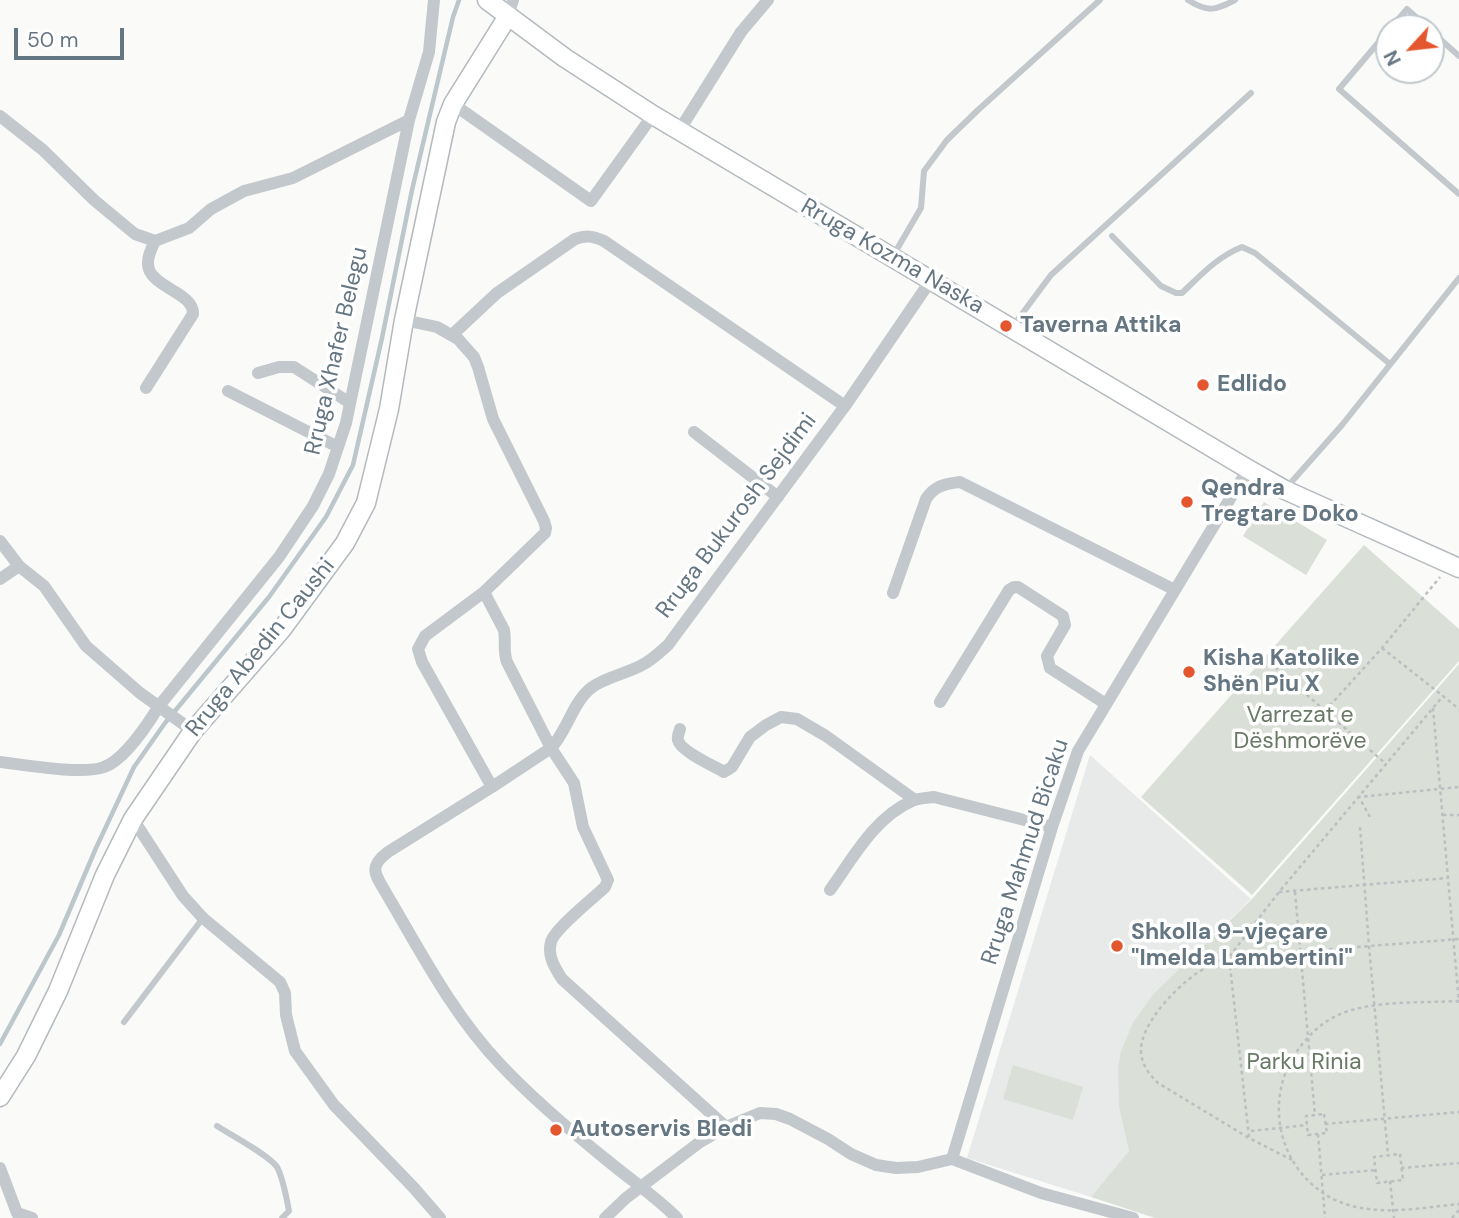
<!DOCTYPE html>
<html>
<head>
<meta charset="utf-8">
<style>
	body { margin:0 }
	#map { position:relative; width:1459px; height:1218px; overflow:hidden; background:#fafaf8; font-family:"DM Sans",sans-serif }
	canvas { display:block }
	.north { position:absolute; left:1375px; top:14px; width:70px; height:70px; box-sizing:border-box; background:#fff; border:2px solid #c1c8cd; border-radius:50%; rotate:243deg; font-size:19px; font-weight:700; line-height:28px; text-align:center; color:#657683 }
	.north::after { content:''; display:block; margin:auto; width:24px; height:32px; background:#e4572e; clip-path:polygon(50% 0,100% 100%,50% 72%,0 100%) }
	.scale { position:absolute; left:14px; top:28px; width:110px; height:32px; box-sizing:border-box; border:4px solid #657683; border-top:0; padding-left:9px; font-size:21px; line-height:24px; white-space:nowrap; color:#657683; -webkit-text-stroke:5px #fff; paint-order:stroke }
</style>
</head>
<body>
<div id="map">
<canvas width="1459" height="1218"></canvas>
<div class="north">N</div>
<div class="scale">50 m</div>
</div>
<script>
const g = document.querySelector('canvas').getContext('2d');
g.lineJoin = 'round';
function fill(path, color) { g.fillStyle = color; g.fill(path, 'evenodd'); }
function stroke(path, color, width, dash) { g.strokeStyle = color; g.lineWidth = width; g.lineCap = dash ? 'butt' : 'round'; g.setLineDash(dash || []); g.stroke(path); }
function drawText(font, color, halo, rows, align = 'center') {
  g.font = font + ' "DM Sans",sans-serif'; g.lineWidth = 7; g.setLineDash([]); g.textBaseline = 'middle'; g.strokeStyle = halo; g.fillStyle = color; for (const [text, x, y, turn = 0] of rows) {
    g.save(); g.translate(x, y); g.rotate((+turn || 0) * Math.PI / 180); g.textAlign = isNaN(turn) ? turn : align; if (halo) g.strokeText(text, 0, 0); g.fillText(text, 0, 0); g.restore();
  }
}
fill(new Path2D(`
	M1090,755L1251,899L1154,993L1133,1022L1121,1051L1129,1152L1091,1197L967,1158Z`), '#e8e9e9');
fill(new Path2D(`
	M1264,502L1327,540L1306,575L1243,536Z
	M1364,545L1459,629V661L1252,895L1141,797Z
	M1459,664V1218H1155L1091,1197L1129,1151L1119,1106L1118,1068L1121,1051L1133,1022L1154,993L1252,899Z
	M1013,1065L1083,1087L1073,1120L1003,1099Z`), '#dadfd7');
stroke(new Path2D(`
	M0,1044L59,935L96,848L134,767L165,723L269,597L326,517L353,465L382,338L412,190L453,17L459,0`), '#bbc7cb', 4.5);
const secondary = new Path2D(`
	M487,0L565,58L653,115L1248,469L1285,490L1459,568
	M0,1097L26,1056L58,991L105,875L133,819L193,731L282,629L345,543L366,503L389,409L404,320L446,122L453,104L508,16`);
stroke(secondary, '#b3babf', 21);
stroke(new Path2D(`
	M1382,648L1443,696
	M1275,667L1386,764
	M1433,708L1459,1003
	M1325,711L1382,648L1440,577
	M1443,815H1459
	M1370,817L1359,797L1459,787
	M1360,827L1369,946L1388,1155
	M1279,892L1447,878
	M1295,892L1315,1115
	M1459,1001C1422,1003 1371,1000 1338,1015C1325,1021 1314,1030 1305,1041C1261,1090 1274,1168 1333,1199C1372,1218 1418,1208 1459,1204
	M1324,1114L1327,1133L1308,1135L1306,1116Z
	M1325,1124L1459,1112
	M1251,1131L1307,1125
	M1318,1134L1325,1218
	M1249,1137L1229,957L1279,892L1443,696L1459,709
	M1400,1154L1403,1180L1377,1183L1374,1157Z
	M1292,1160L1249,1138L1158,1083C1149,1074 1141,1064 1141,1050C1141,1021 1184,978 1209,966C1215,962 1222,960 1229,957L1459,939
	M1401,1168L1459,1163
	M1322,1175L1376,1170
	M1390,1181L1394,1218
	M1452,1218L1459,1210`), '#bbbfc2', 2.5, [3.5, 3.5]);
stroke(new Path2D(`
	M1188,0C1208,13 1216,10 1235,0
	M1391,28L1407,9L1428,28
	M1389,30L1339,89L1459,194
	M1431,31L1459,56
	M1112,236L1161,286L1176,293H1182C1201,275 1217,257 1242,247L1255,253L1390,364
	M893,256L921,208L924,171L947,140L978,110L1100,0
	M1013,326L1051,275L1251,93
	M1287,487L1342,425L1459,278
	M124,1022L203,918
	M217,1126C231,1135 269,1155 277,1167C282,1176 287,1200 289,1211L282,1218`), '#c3c8cc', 6);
stroke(new Path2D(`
	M508,16L513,0
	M453,104L591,201L653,115
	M0,116L43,150L94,200L135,234L155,241L189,228L211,209L244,191L293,178L409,120
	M679,131L741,32L768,0
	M404,320L437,327L458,339L474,357L478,367L493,419L544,521L546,528L545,533L484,592L425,636L418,649L422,662L492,787
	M452,335L497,293L575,239C586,235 593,236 604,241L845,406
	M258,373L279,367H294L350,403
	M146,388L193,314C194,291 146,287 148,262C148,255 152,247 155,241
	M228,391L338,447
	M694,432L778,497
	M0,541L19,566L44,586L86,646L140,693L193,731
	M0,579L19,566
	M484,592L504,630C506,641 503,652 507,662L551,748L574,783L583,827L608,880L605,887C594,898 554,929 551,942C547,956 555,968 562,979L726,1127
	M893,593L926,499C935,485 945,484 960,482L1175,590
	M940,702L1009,590L1014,587H1018L1063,616L1065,625L1047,656L1050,668L1106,704
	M680,729C679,733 677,736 678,740C680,751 714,766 724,772L732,767L750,737L766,725L781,717L797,719L826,736L915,800
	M0,762C25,765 83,775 104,767C124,760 148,724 159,706L279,557L313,506L329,474L346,423L409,120L429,52L434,0
	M133,819L183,896L203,918L280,982L285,993L286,1015L295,1051L334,1105L414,1188L440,1218
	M830,890C853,858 875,817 912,801C919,798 927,798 934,797L1052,827
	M952,1159L1052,827L1078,751L1248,469
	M0,1168L17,1213L32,1218
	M605,1218L626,1198L700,1142L726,1127L760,1113L776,1114L790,1119L828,1139L851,1154L876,1165L896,1168L918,1167L952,1159L1041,1193L1133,1218
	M677,1218C656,1197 631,1180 608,1161C572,1132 532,1098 501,1065C453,1015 421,952 386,893C375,874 368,867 388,852L492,787L551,748C567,731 573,702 591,688C605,677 626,674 642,665C652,660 660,652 668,645L845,406L931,280`), '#c3c8cc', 12);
stroke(secondary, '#fff', 18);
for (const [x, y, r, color] of [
	[1006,326,7,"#e4572e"],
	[1203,385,7,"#e4572e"],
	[1187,502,7,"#e4572e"],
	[1189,672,7,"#e4572e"],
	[1117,946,7,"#e4572e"],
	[556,1130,7,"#e4572e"]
]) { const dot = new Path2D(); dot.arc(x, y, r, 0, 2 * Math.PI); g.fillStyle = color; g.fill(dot); stroke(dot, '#fff', 2.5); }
drawText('23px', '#657683', '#fff', [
	["Rruga Kozma Naska",892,257,30],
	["Rruga Xhafer Belegu",337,351,-77],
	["Rruga Bukurosh Sejdimi",737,516,-53],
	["Rruga Abedin Caushi",261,648,-51],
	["Rruga Mahmud Bicaku",1026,852,-72]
]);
drawText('bold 23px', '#657683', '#fff', [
	["Taverna Attika",1020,326],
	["Edlido",1217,385],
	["Qendra",1201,489],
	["Tregtare Doko",1201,515],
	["Kisha Katolike",1203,659],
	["Shën Piu X",1203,685],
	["Shkolla 9-vjeçare",1131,933],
	["\"Imelda Lambertini\"",1131,959],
	["Autoservis Bledi",570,1130]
], 'left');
drawText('23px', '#687a64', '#fff', [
	["Varrezat e",1300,716],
	["Dëshmorëve",1300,742],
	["Parku Rinia",1304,1063]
]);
</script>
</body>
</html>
